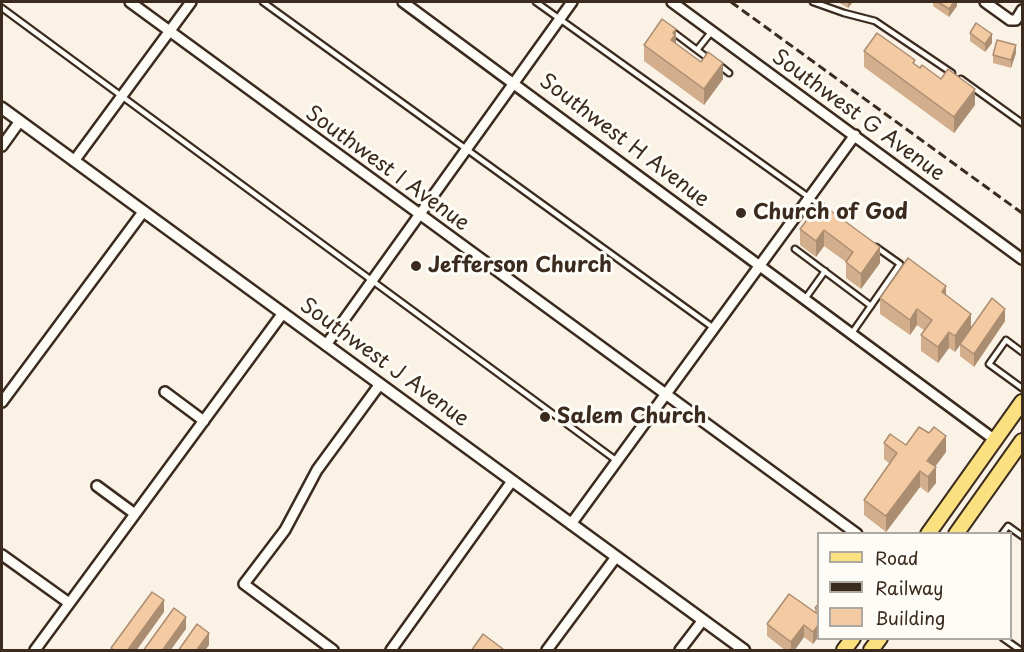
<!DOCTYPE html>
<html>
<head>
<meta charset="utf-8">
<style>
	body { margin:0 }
	#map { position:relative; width:1024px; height:652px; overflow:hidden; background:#fbf2e6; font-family:"Playpen Sans",sans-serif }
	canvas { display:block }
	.frame { position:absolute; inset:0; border:3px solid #3b2a1e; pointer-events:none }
	.legend { position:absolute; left:817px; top:532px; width:195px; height:108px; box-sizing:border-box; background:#fdfcf7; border:2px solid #afa8a0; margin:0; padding:8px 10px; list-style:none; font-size:18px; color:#3b2a1e }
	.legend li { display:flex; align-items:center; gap:12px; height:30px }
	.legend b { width:30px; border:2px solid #afa8a0 }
</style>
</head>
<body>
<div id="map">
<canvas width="1024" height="652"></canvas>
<div class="frame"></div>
<ul class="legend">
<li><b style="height:8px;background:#fbe080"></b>Road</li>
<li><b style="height:8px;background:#3b2a1e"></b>Railway</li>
<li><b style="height:16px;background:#f4caa3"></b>Building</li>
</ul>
</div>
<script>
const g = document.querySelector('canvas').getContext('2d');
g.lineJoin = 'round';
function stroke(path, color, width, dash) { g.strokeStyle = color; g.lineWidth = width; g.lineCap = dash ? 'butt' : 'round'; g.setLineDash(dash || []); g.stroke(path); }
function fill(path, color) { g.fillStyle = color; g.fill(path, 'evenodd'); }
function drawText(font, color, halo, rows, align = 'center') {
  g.font = font + ' "Playpen Sans",sans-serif'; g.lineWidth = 6; g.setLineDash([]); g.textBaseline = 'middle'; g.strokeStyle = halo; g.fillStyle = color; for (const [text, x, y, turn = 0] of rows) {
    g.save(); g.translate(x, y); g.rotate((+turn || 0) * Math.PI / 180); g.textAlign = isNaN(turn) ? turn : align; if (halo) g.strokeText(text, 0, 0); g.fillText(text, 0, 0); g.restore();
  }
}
const service = new Path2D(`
	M263,2L715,329
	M536,2L821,206
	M813,2L844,13L875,21L952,73
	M2,8L617,461
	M673,32L697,50
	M709,59L697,50L712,31
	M719,65L729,73
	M961,79L1022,123
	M795,249L871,306
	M805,299L825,271
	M852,333L900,264L876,247
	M1022,352L1006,340L989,364L1022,388
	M1002,534L1008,526L1022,536
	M1003,638L1020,650`);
const minor = new Path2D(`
	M130,2L857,534
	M403,2L995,440
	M672,2L1022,259
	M985,2L1010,20H1016L1022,10
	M2,146L20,121
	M74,161L191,2
	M326,345L572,2
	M165,392L204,421
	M2,402L143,212
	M97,486L135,514
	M571,524L855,135
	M2,555L69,603
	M35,650L283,313
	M333,650L244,584L285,530L317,470L380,384
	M391,650L512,481
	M547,650L616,557
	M680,650L703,620`);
const tertiary = new Path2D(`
	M2,108L744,650`);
const primary = new Path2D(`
	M928,534L1022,402
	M956,534L1022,441
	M844,650L853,638
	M871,650L880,638`);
stroke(service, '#3b2a1e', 9);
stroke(minor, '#3b2a1e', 14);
stroke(tertiary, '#3b2a1e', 15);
stroke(primary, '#3b2a1e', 18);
stroke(service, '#fdfcf7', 4.5);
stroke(minor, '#fdfcf7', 9);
stroke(tertiary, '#fdfcf7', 10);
stroke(primary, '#fbe080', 14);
stroke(new Path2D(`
	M731,2L1022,213`), '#3b2a1e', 3, [9, 4.5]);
fill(new Path2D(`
	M838,2H853L848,8Z
	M933,2H957V6L949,17L933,6Z
	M970,33L992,43L985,52L970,41Z
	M676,44L723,79L704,105L644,61V45Z
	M864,51L915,64L975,105L954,133L864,67Z
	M1016,53L1011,68L993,63V55Z
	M820,203L880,263L861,289L846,278V262L824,246L816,257L800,245V229Z
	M946,295L971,327L1005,321L974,367L960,356V345L955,352L949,348L938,363L921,351V335L925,331L917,325L910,335L880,314V298Z
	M929,433L946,452L935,467L936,483L928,493L920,487L886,532L864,515V500L890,464L884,459V443L906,445Z
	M819,603V636L813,644L804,637L794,651H786L767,636V624L815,612V608Z`), '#d2ae8c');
fill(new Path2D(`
	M848,2H853L848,8Z
	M954,2H957V6L949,17V9Z
	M676,29V45L671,40L673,33Z
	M992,34V43L985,52V44Z
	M1016,45V53L1011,68V60Z
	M723,63V79L704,105V89Z
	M975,89V105L954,133V117Z
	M824,230V246L816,257V241Z
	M880,247V263L861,289V274Z
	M946,286V302L942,292Z
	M917,309V325L910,335V320Z
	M1005,309V321L974,367V354Z
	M971,314V330L955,352V336Z
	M949,332V348L938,363V347Z
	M946,436V452L927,477V461Z
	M936,467V483L928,493V477Z
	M920,471V487L886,532V516Z
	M164,600V612L136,651H127Z
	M186,617V629L170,651H162Z
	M819,624V636L813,644V632Z
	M804,625V637L794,651H791V642Z
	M209,633V645L205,651H196Z`), '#ab8d72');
const building = new Path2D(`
	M938,2H954L949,9Z
	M662,19L676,29L673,33L675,35L671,40L701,62L708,52L723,63L704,89L644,45Z
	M976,23L992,34L985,44L970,33Z
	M877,33L915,60L913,63L920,68L922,65L941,79L948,69L975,89L954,117L864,51Z
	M997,40L1016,45L1011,60L993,55Z
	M820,203L880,247L861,274L846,262L853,252L824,230L816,241L800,229Z
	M908,258L946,286L942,292L971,314L955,336L949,332L938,347L921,335L932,320L917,309L910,320L880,298Z
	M992,298L1005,309L974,354L960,344Z
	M919,427L929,433L934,427L946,436L927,461L936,467L928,477L920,471L886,516L864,500L897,453L884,443L890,434L906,445Z
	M152,592L164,600L127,651H115L111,648Z
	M789,594L819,615V624L813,632L804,625L791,642L767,624Z
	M819,603V611L815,608Z
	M174,608L186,617L162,651H143Z
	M197,624L209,633L196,651H178Z
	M483,634L503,649L502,651H471Z`);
fill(building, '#f4caa3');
stroke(building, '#ab8d72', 1.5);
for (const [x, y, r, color] of [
	[741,213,6,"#3b2a1e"],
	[416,266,6,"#3b2a1e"],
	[545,417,6,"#3b2a1e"]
]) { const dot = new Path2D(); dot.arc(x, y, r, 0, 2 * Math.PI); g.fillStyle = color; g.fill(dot); stroke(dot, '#fdfcf7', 2); }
drawText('21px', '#3b2a1e', '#fdfcf7', [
	["Southwest G Avenue",858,116,36],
	["Southwest H Avenue",624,141,37],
	["Southwest I Avenue",387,169,36],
	["Southwest J Avenue",384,363,36]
]);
drawText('bold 21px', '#3b2a1e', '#fdfcf7', [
	["Church of God",753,213],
	["Jefferson Church",428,266],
	["Salem Church",557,417]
], 'left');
</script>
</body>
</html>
